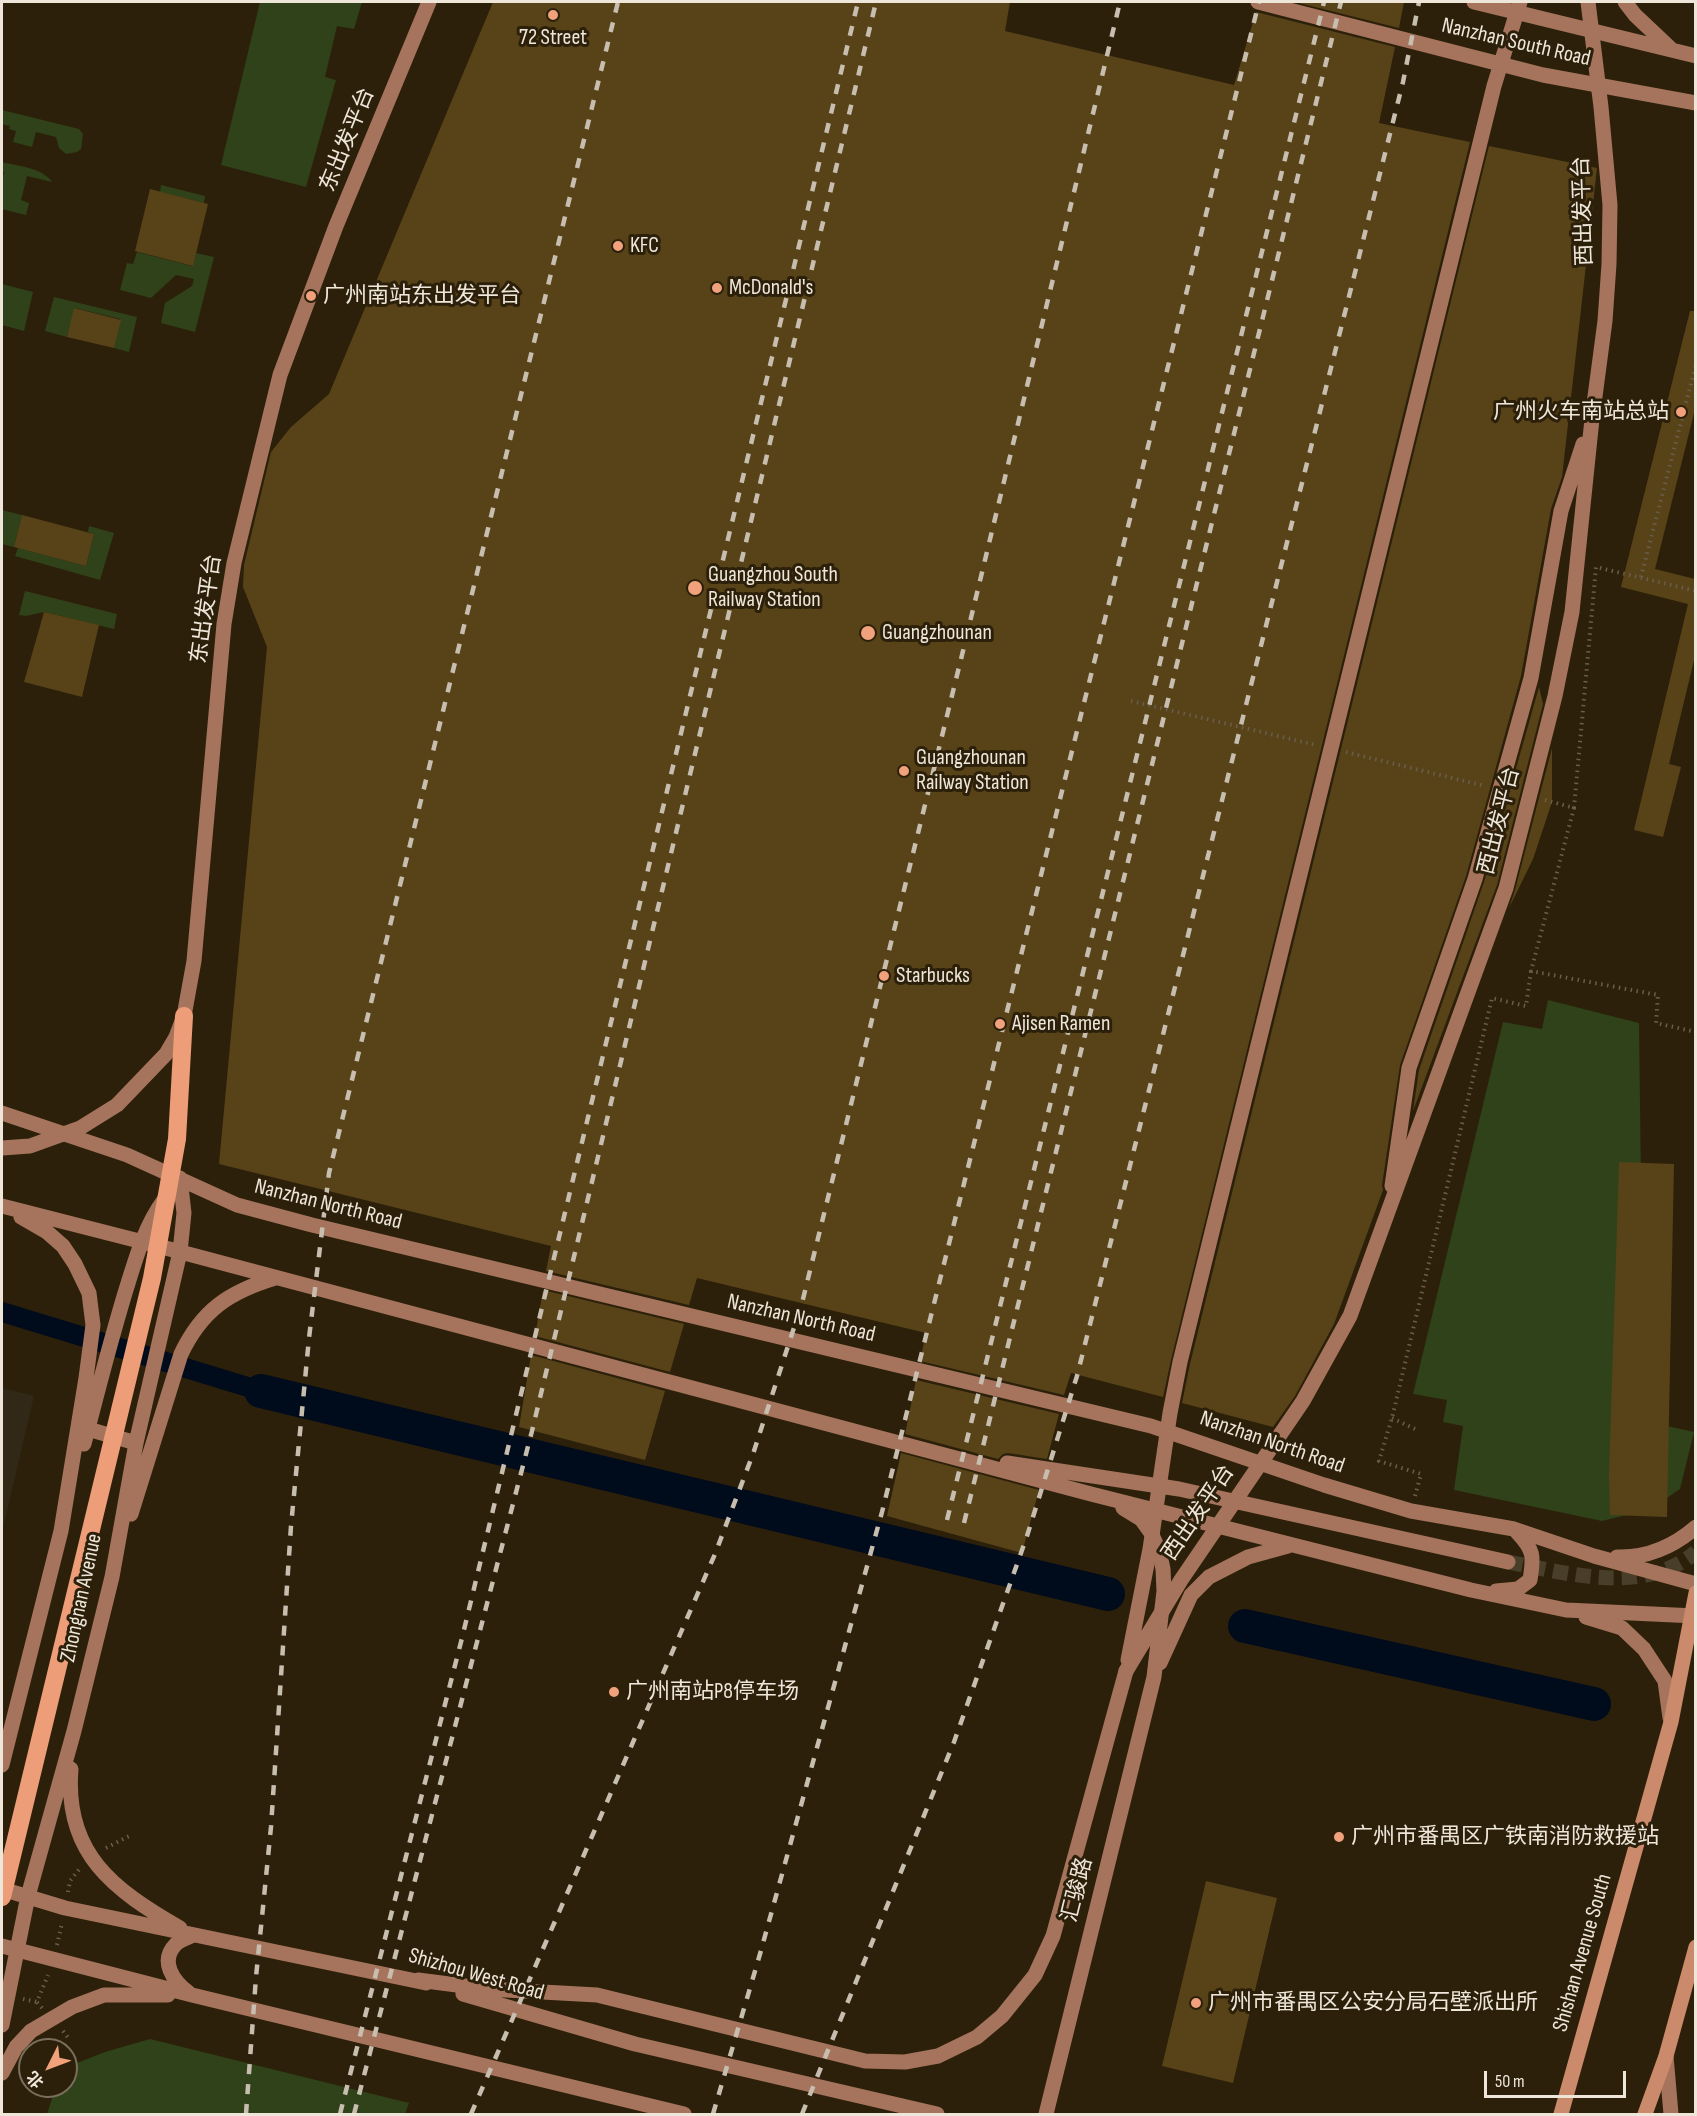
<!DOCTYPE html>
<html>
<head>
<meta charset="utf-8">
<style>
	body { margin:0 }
	#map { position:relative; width:1697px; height:2116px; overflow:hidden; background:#2c200a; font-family:"Sofia Sans Condensed","Noto Sans SC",sans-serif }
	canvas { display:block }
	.frame { position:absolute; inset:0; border:3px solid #eee6d9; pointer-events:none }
	.north { position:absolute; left:18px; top:2038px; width:60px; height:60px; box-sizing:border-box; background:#2c200a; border:2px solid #7a6f5d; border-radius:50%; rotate:228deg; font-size:16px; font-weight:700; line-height:24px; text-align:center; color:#eee6d9 }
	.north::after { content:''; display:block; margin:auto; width:21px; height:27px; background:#f1a17c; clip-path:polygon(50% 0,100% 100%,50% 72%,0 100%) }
	.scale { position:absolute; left:1484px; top:2071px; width:142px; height:27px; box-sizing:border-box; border:3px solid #eee6d9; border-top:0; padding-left:8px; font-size:18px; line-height:21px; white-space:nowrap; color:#eee6d9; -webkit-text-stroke:4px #2c200a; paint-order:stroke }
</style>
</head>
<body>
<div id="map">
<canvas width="1697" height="2116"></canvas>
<div class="frame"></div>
<div class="north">北</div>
<div class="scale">50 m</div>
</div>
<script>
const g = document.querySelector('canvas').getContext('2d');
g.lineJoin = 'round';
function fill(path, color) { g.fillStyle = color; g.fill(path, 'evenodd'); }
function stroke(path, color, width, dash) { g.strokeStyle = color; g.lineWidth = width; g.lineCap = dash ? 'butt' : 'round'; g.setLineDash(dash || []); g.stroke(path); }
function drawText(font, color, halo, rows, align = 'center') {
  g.font = font + ' "Sofia Sans Condensed","Noto Sans SC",sans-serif'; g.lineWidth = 6; g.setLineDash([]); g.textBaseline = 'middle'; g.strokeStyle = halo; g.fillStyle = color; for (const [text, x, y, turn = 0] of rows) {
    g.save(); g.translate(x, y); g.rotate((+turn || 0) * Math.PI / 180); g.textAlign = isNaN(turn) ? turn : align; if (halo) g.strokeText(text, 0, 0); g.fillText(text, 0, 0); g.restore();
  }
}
fill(new Path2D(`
	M2,1388L34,1396L2,1532Z`), '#312818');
fill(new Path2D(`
	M260,2H362L354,29L337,26L325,77L336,80L306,187L221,165Z
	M2,110L79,129L83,134L81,149L77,152L66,154L59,148L56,137L36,132L32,147L13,142L16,131L9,129L10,126L2,124Z
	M2,162C17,166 42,167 52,182L27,176L21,200L29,203L26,215L2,209V182L4,172L2,171Z
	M161,185L205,196L204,203L160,192Z
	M137,252L192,266L196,253L214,257L195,332L161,323L165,303L192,286L194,279L176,275L151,298L120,290L127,263L133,264Z
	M2,284L33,292L24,331L2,325Z
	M54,297L137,317L129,352L114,348L120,319L75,308L67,337L45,331Z
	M2,510L22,515L14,547L2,544Z
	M89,526L114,533L100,580L15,556L18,548L86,566L94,534L88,532Z
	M25,591L117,614L114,629L44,612L26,616L19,615Z
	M1548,1000L1639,1023L1644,1421L1694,1432L1680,1489L1651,1509L1602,1521L1454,1490L1463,1426L1443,1422L1447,1400L1413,1394L1503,1022L1542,1029Z
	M150,2039L409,2103L405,2114H47L56,2086H66V2074L77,2063L105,2052Z`), '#2f4219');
stroke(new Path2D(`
	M2,1312L261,1391`), '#000b1c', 20);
stroke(new Path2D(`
	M261,1391L1108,1594
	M1245,1626L1594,1704`), '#000b1c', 34);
fill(new Path2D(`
	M493,2H1010L1005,31L1234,85L1256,12L1395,47L1379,123L1470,142L1171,1360L1163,1397L1071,1373L1064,1395L920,1361L926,1333L697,1278L689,1305L546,1271L551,1246L219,1164L267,647L243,587L244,565L271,452L291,427L329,394Z
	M1295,2H1404L1399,28Z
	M1489,146L1597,168L1562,477L1551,509L1521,676L1466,876L1400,1065L1382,1185L1383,1190L1334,1324L1295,1396L1273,1427L1182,1403L1190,1364Z
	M150,189L208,204L193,266L135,251Z
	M74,308L121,320L114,348L67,337Z
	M1690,311H1695V409L1655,569L1695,579V656L1669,764L1681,767L1663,837L1634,830L1688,604L1621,587Z
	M22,515L94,534L86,566L14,547Z
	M44,612L99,625L82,697L24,682Z
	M1539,687L1543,704L1497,885L1413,1111L1419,1070L1484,882Z
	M1552,748V802L1533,859L1509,908L1515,890Z
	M1619,1162L1674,1164L1667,1517L1610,1515L1609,1475Z
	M543,1290L684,1324L670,1372L535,1336Z
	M531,1355L665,1391L645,1460L519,1427Z
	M916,1380L1059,1414L1047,1459L1008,1453L1003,1454L998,1459L905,1434Z
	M901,1453L1039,1490L1022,1553L887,1516Z
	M1206,1881L1277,1898L1233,2083L1162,2066Z`), '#584319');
stroke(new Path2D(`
	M1508,1562C1568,1573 1643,1596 1696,1552`), '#493e29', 15, [15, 8]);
stroke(new Path2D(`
	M1641,577L1696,364
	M1131,701L1316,745
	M1346,752L1485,786
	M1545,800L1574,808L1531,971L1658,995L1656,1023L1696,1032
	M1574,808L1596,567L1696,591
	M1392,1418L1417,1430
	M1415,1496L1421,1474L1379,1461L1392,1418L1492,998L1526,1006L1531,971
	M106,1848L129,1836
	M68,1892L70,1881L81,1867
	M57,1945L62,1923
	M23,1999L37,2002
	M42,2008L37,2002L48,1975
	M63,2031L69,2039`), '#685e4b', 4, [1.5, 4.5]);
stroke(new Path2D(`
	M1258,2L1543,75L1696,103
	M1474,2L1696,56
	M1625,2L1635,15L1670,48
	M2,1113L127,1155L237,1205L312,1225L1151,1426L1324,1485L1411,1511L1514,1529L1594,1556L1696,1584
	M2,1206L143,1242L1091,1494L1471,1590L1566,1610L1696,1616
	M88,1429L136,1443
	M84,1444C97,1393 110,1343 125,1293C135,1261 144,1227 164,1200
	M1007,1463L1179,1489L1508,1562
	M131,1514L181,1354C202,1310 229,1292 275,1278
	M1617,1557C1647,1558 1673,1547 1696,1527
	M1496,1591L1518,1589L1530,1580C1534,1556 1534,1550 1517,1532
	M1586,1617L1622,1628L1644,1649L1665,1681L1670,1718
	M1160,1663L1191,1595L1209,1577L1248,1557L1288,1546
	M2,1765L61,1531L86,1378L93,1325L89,1293L75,1264L63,1246L47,1232L21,1217
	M71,1769C64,1854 114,1890 180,1928
	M2,1889L65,1908L426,1983
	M2,1946L192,1995L684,2114
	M418,1980L488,1989L597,1995L865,2061L905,2062L938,2056L977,2037L1002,2016L1035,1975L1053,1936L1126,1671
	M189,1993C173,1981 159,1961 176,1944C180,1940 188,1938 193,1935
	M463,1994L635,2044L937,2114
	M2,2025L28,1896L74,1731L112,1577L136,1443L180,1252L184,1213L180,1178
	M1666,2056L1671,2114
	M2,2073L16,2047L31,2031L72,2007L104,1995H168
	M1046,2114L1154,1677L1164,1591L1163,1569L1159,1550L1151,1533L1141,1519L1123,1508`), '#a6745c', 15);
stroke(new Path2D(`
	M1561,2114L1671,1722L1696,1593
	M1645,2114L1666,2056L1696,1947`), '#cb8a6b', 15);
stroke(new Path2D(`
	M947,1520L1324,2
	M964,1523L1341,2
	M246,2114L256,1977L271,1827L291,1526L309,1338L329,1173L618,2
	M340,2114L462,1638L858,2
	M354,2114L532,1431L876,2
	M471,2114L715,1554L753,1454L802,1303L962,655L1120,2
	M713,2114L760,1954L882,1512L1259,2
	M802,2114L954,1742L1027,1536L1077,1376L1403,82L1419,2`), '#c7beaf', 4.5, [10, 10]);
stroke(new Path2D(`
	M2,1148L30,1146L80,1128L117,1105L166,1054L176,1037L184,1016L194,961L224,624L234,563L280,375L336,226L429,2
	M1392,1186L1409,1068L1475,879L1531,678L1561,511L1583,444
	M1128,1660L1150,1549L1170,1413L1180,1362L1494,86L1520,2
	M1126,1671L1181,1580L1303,1401L1350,1316L1506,888L1555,696L1572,612L1592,419L1605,321L1609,264L1610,205L1601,107L1588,2`), '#a6745c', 15);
stroke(new Path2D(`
	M2,1897L152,1278L177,1139L184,1016`), '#ed9e78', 18);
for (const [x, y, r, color] of [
	[553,15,6,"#f1a17c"],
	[618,246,6,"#f1a17c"],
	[717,288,6,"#f1a17c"],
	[311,296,6,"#f1a17c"],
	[1681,412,6,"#f1a17c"],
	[695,588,8,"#f1a17c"],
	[868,633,8,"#f1a17c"],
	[904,771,6,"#f1a17c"],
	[884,976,6,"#f1a17c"],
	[1000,1024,6,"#f1a17c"],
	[614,1692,6,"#f1a17c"],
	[1339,1837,6,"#f1a17c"],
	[1196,2003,6,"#f1a17c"]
]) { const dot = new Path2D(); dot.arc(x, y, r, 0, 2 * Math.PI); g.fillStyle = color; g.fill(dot); stroke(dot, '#2c200a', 2); }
drawText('22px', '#eee6d9', '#2c200a', [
	["72 Street",553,38,"center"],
	["KFC",630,246],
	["McDonald's",729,288],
	["广州南站东出发平台",323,296],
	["广州火车南站总站",1669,412,"right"],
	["Guangzhou South",708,575],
	["Railway Station",708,600],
	["Guangzhounan",882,633],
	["Guangzhounan",916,758],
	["Railway Station",916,783],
	["Starbucks",896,976],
	["Ajisen Ramen",1012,1024],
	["广州南站P8停车场",626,1692],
	["广州市番禺区广铁南消防救援站",1351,1837],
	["广州市番禺区公安分局石壁派出所",1208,2003]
], 'left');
drawText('22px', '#eee6d9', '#2c200a', [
	["Nanzhan South Road",1516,43,13],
	["东出发平台",348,140,-68],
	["西出发平台",1584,211,-92],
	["东出发平台",207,609,-82],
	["西出发平台",1500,821,-76],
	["Nanzhan North Road",328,1205,14],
	["Nanzhan North Road",801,1319,13],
	["Nanzhan North Road",1272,1443,19],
	["西出发平台",1199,1513,-56],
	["Zhongnan Avenue",82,1598,-78],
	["汇骏路",1078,1890,-76],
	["Shishan Avenue South",1583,1953,-74],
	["Shizhou West Road",476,1975,16]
]);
</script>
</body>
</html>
